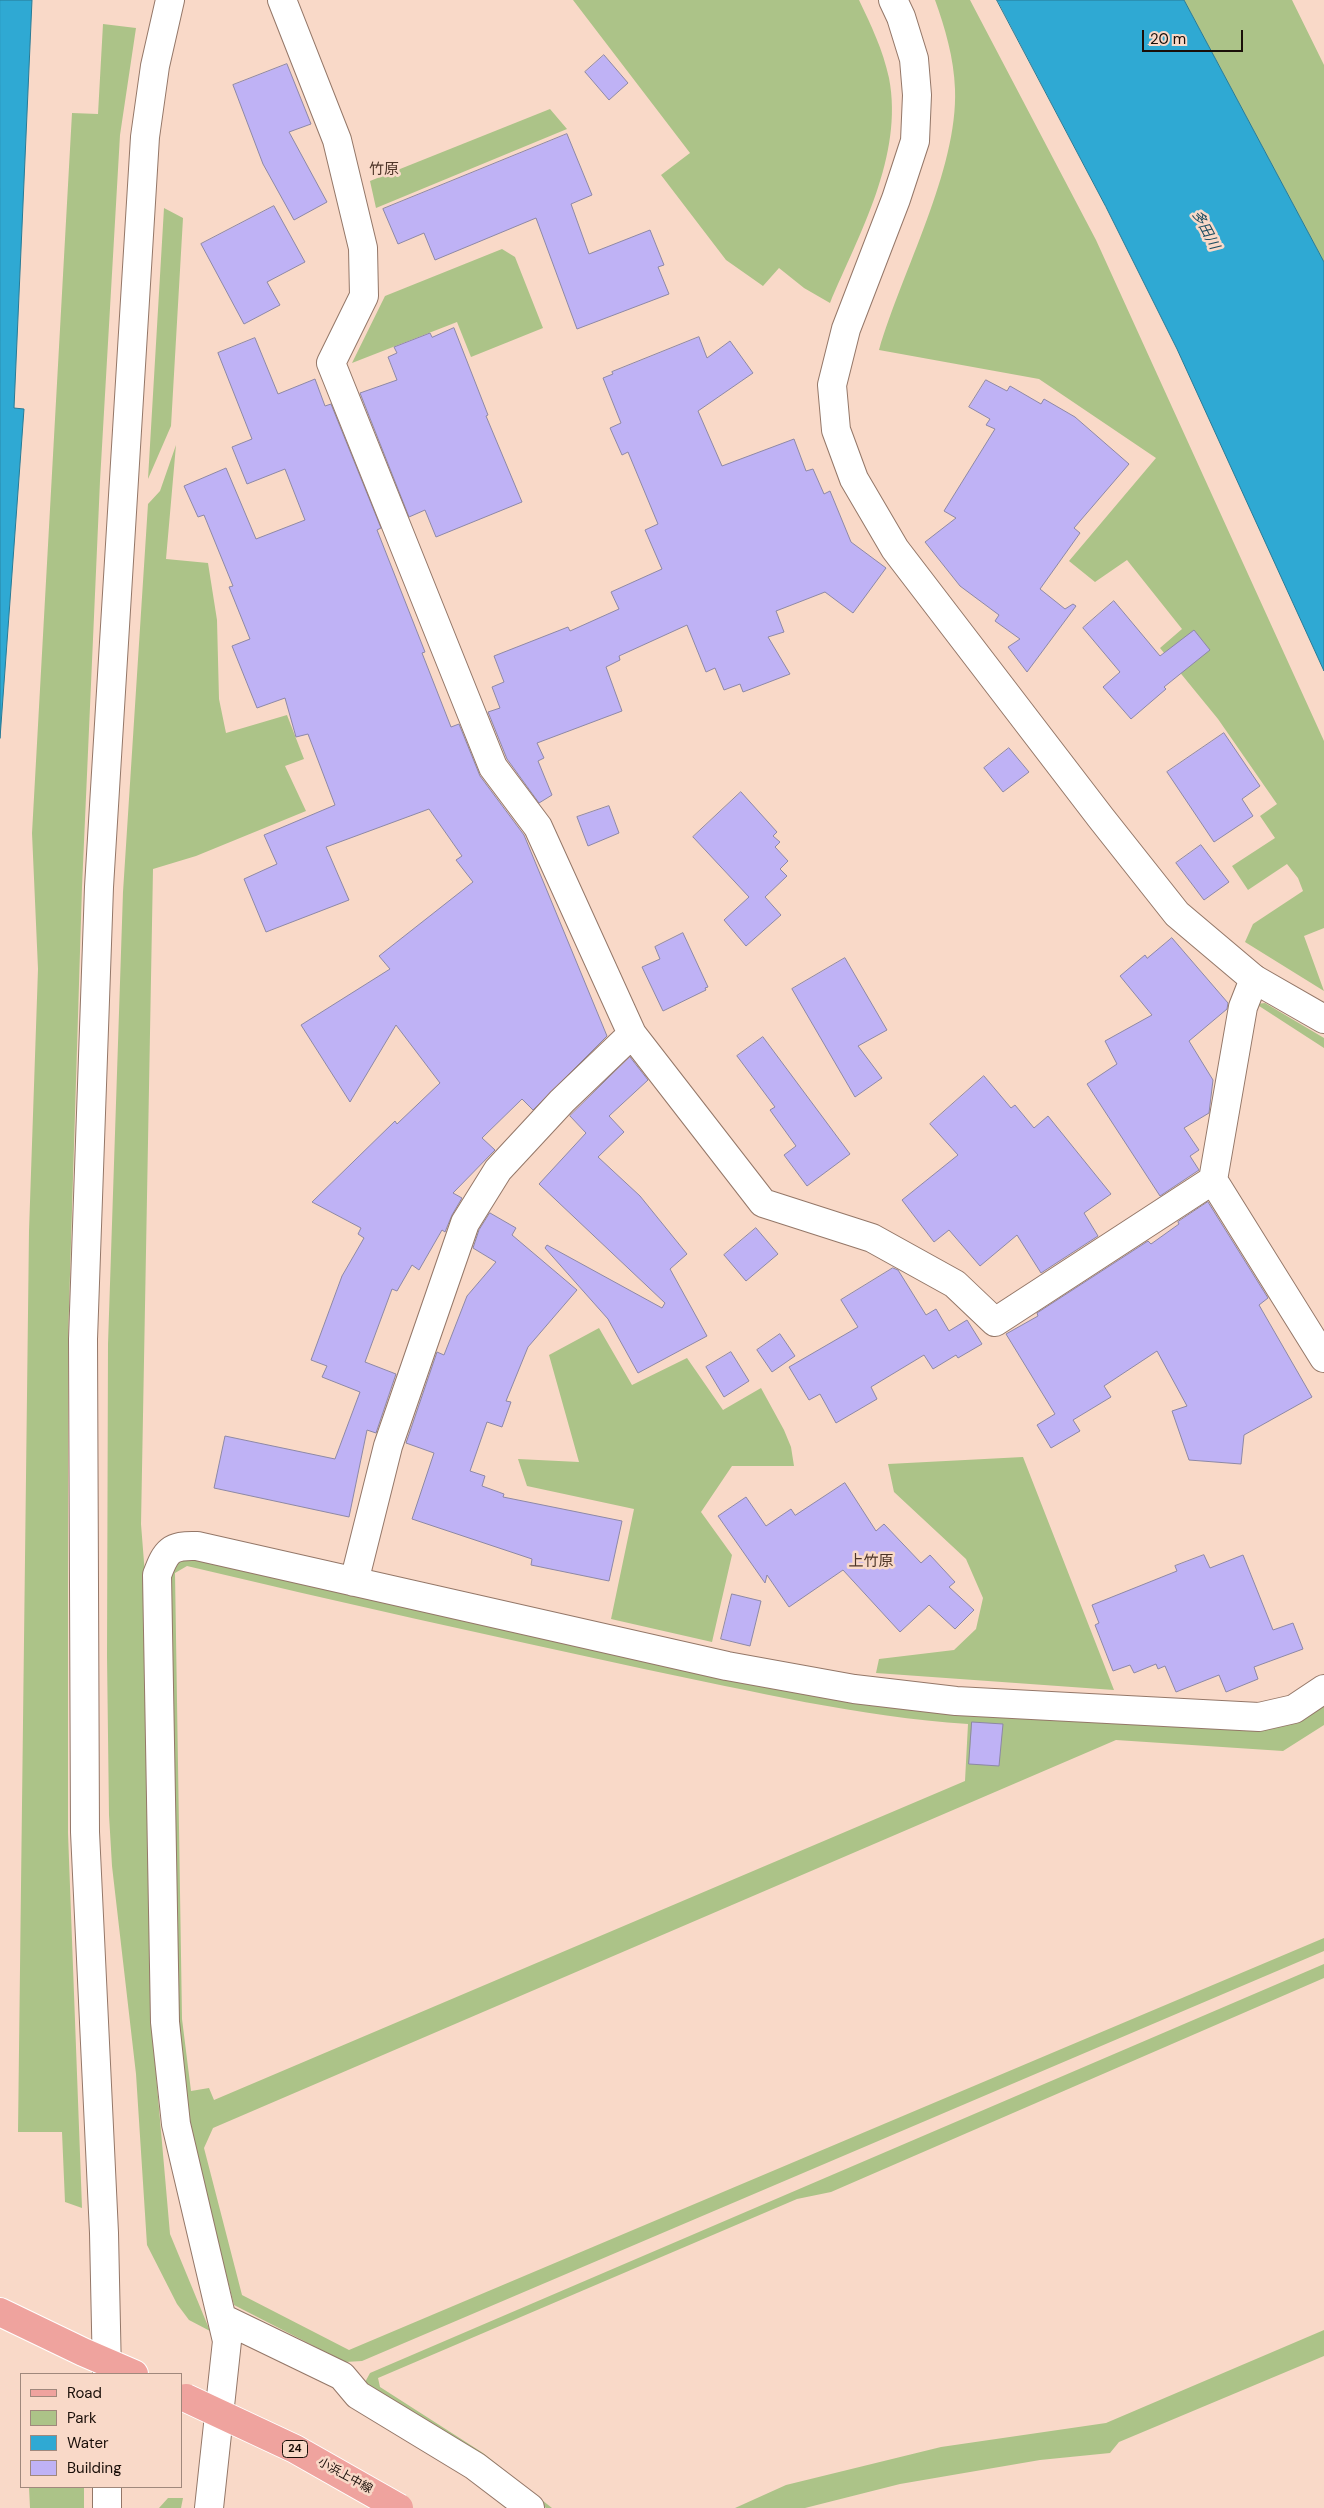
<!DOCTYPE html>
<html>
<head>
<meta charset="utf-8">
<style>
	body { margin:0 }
	#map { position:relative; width:1324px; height:2508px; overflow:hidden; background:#f9d9c8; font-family:"DM Sans",sans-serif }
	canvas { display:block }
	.legend { position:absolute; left:20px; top:2373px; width:162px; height:115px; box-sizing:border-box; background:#f9d9c8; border:1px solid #a0887c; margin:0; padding:6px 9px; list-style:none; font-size:15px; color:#1a0f09 }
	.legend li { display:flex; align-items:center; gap:10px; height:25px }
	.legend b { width:25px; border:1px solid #a0887c }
	.scale { position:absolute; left:1142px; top:30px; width:101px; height:22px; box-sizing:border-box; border:2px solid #1a0f09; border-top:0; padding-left:6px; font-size:15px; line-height:18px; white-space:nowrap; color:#1a0f09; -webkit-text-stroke:4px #f9d9c8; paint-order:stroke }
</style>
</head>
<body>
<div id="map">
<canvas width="1324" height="2508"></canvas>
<ul class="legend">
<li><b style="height:6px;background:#efa39e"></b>Road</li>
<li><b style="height:14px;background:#acc388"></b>Park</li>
<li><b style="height:14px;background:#2fa9d3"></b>Water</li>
<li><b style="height:14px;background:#bfb2f5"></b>Building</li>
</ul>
<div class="scale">20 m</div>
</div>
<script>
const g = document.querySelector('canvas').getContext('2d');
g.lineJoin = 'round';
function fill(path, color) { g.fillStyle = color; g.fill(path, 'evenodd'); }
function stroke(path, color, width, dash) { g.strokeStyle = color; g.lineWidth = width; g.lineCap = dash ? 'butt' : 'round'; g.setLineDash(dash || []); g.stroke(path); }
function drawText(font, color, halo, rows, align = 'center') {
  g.font = font + ' "DM Sans","Noto Sans JP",sans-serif'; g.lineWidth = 5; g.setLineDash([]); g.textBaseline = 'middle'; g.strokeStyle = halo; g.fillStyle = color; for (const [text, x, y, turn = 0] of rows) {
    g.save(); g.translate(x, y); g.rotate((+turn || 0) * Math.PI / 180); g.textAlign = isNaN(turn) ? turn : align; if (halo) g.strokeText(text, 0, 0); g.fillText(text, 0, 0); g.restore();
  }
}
fill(new Path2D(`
	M573,0H859C871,25 883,50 889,78C904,156 859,234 830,303L804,288L779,268L763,286L726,260L661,175L690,153Z
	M935,0H970L1096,240L1324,741V928L1304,936L1324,991L1245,942L1253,924L1303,891L1298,878L1287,864L1248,890L1232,866L1275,838L1260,816L1277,804L1218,719L1160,648L1182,629L1127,560L1095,582L1069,561L1156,458L1039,379L879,350C902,271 958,170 955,89C954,58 945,28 935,0Z
	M1184,0H1292L1324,65V262Z
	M103,24L136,28L120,135L100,481L82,887L68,1339V1833L82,2208L65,2202L62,2132H18L29,1231L38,969L32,833L72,113L98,114Z
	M550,109L567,129L376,208L370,181Z
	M164,208L183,218L171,426L148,479Z
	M502,249L515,257L543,328L471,357L457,322L352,363L385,296Z
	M176,445L166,559L208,563L217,620L219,699L226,733L287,715L304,759L285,766L306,811L196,856L153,869L141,1524L145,1575L151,2017L170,2234L210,2331L189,2320L177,2304L147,2245L136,2074L112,1866L109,1815L107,1656L108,1344L123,892L148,504L160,491Z
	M1265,1003L1324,1038V1048L1256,1004Z
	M599,1328L632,1385L687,1358L723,1410L761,1388L784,1430L791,1447L794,1466H732L701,1512L732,1555L712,1642L611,1619L634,1509L527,1486L518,1459L579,1462L549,1355Z
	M1023,1457L1114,1690L876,1673L879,1659L954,1650L976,1629L983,1598L966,1559L894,1492L888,1464Z
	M187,1555L393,1604L1103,1718L1324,1697V1725L1283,1751L1116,1740L213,2128L204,2148L242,2295L349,2350L1324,1938V1951L362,2361L345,2362L234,2305L187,2123L176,2022L167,1571ZM187,1566C339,1602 491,1636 644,1669C752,1691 859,1717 968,1724L965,1781L214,2100L209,2088L191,2091L182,2019L175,1573Z
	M1324,1964V1978L831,2192L797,2199L378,2378L380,2387L483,2453L552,2508H546L530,2494L364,2384L370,2373Z
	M1324,2330V2356L1119,2442L1110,2453L1040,2460L900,2484L805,2508H735L786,2485L941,2447L1106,2423Z
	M29,2487H84V2508H30Z
	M168,2498H183L181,2508H159Z`), '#acc388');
const water = new Path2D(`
	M0,0H32L14,408L24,409L0,738Z
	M997,0H1184L1324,262V671L1177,349L1106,207Z`);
fill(water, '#2fa9d3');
stroke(water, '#297b96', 1);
const building = new Path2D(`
	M604,55L628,83L609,100L585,72Z
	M287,64L311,124L289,132L327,202L294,220L263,164L233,85Z
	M567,134L592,195L571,204L589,254L650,230L664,265L658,267L669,294L577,329L536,218L435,260L424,233L398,244L383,209Z
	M274,206L305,262L267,282L280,305L244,324L201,244Z
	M454,328L488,415L486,416L522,502L436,537L425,510L409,517L360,393L397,380L388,357L397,353L394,347L430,333L432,337Z
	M699,337L707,358L730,341L753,373L698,411L722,466L794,439L806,471L813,469L824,494L830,491L851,542L886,568L853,613L825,592L776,611L784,632L768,637L790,674L743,692L740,684L724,690L715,668L706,672L687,625L619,656L620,660L606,667L622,711L537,743L544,758L538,761L552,795L539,803L507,759L488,712L500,708L492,687L504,682L494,656L568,627L570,631L619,609L611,592L662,569L645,530L658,524L628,452L622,455L610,428L621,423L603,378L613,374L612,372Z
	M255,338L278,394L315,379L325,406L331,404L381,528L377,530L425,652L422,653L451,727L459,724L480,776L524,835L607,1036L533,1110L522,1099L482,1138L495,1150L453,1193L462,1198L452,1215L445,1232L442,1230L419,1270L412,1265L397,1291L392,1289L365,1362L396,1374L376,1433L367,1430L349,1517L214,1488L225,1436L335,1459L360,1392L322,1377L327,1366L311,1360L342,1276L364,1238L358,1234L361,1228L312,1202L395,1121L397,1124L440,1083L396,1025L350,1102L301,1025L390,969L379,956L473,882L456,860L462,856L429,809L326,847L349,900L266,932L244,879L277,864L264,835L335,805L308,734L296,737L285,698L257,708L232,646L250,639L229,587L233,586L204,515L198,517L184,486L226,468L256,539L305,520L285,469L247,484L232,447L252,439L218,353Z
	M986,380L1007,391L1010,386L1041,404L1044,399L1075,417L1129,464L1074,528L1080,533L1040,589L1065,609L1073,604L1076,606L1027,672L1008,647L1020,639L995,621L999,615L960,586L925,542L956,518L944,511L995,429L986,425L990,419L969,407Z
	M1114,601L1160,656L1194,630L1210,650L1164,687L1166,689L1131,719L1103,687L1120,672L1083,628Z
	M1224,733L1260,786L1242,799L1253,816L1214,842L1167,772Z
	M1009,748L1029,772L1003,792L984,768Z
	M741,792L777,832L773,836L780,842L775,847L788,861L780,869L787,876L765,897L781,915L746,946L724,920L749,897L693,837Z
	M609,806L619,833L588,846L577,817Z
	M1201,845L1229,882L1204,900L1176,863Z
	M683,933L708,987L705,988L706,990L663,1011L642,967L660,959L655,947Z
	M1172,938L1228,1003L1227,1009L1189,1041L1213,1080L1209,1113L1184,1128L1199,1150L1190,1156L1199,1170L1160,1196L1087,1084L1117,1064L1105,1041L1152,1015L1120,976L1145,955L1147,958Z
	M845,958L887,1030L858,1046L882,1078L855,1097L792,989Z
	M763,1037L850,1154L807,1186L784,1155L796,1146L770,1110L775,1107L737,1056Z
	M630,1057L648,1080L609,1116L624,1132L598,1157L640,1196L687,1254L670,1269L707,1336L638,1373L608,1319L545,1248L547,1245L662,1308L665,1303L539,1184L586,1133L570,1116Z
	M984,1076L1011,1108L1015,1105L1034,1128L1048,1116L1111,1194L1084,1213L1098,1236L1041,1273L1017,1235L980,1266L949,1230L934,1242L902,1200L958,1155L930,1124Z
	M1208,1202L1268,1298L1259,1305L1312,1397L1244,1435L1241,1464L1189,1460L1172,1411L1187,1406L1157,1351L1104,1386L1111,1397L1073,1420L1080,1431L1051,1448L1037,1425L1055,1414L1006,1334L1038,1316L1037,1313L1148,1241L1151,1244L1179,1224L1178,1222Z
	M490,1213L516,1228L512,1235L577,1290L528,1347L506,1401L511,1402L502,1427L487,1422L470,1471L485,1476L482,1486L504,1494L503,1497L622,1521L609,1581L531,1565L532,1559L412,1519L434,1453L406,1443L437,1352L444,1355L467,1296L496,1262L473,1248L479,1230Z
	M756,1228L778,1254L746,1281L724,1255Z
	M893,1268L898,1270L926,1315L936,1309L949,1331L967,1320L982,1344L958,1358L956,1355L933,1369L924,1355L871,1387L877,1399L836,1423L820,1394L809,1400L789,1367L858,1327L841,1300Z
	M780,1334L795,1356L772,1372L757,1350Z
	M731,1352L749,1381L724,1397L706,1367Z
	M845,1483L876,1531L884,1524L921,1563L930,1555L955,1582L949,1587L974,1610L955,1629L929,1605L900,1632L843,1570L789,1607L767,1575L765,1583L718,1516L746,1497L766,1526L791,1509L795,1515Z
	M1204,1555L1210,1568L1243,1555L1273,1630L1293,1623L1303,1649L1254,1667L1258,1679L1226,1692L1219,1675L1176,1692L1165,1666L1158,1669L1156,1664L1134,1673L1130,1665L1113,1671L1095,1625L1099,1623L1092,1605L1177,1571L1175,1566Z
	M732,1594L761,1601L750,1646L721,1639Z
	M972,1722L1003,1724L999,1766L969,1764Z`);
fill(building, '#bfb2f5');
stroke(building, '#8d88a5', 1);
const minor = new Path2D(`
	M282,0L337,140L363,248L364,296L331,363L493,767L538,827L632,1034L763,1203L872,1238L955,1284L995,1322L1213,1180
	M1254,979L1243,1007L1213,1180L1324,1358
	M354,1582L388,1446L465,1223L498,1170L562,1101L632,1034
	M222,2318L342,2376L358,2395L475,2466L530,2508
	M209,2508L227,2341L176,2124L165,2022L157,1575C166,1551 170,1545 197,1546L727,1666L854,1689L956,1701L1259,1717L1294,1709L1324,1689`);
const tertiary = new Path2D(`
	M893,0L901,17L914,59L917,95L915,141L896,199L846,329L832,385L836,430L854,479L895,549L1101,818L1177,914L1254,979L1324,1019
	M107,2374L104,2233L85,1832L83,1339L99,887L145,137L155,66L170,0
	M107,2508V2487`);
const primary = new Path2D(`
	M0,2312L83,2352L134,2374`);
stroke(minor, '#947768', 30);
stroke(tertiary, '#947768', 30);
stroke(primary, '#fff', 30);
stroke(minor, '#fff', 28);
stroke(tertiary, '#fff', 28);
stroke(primary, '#efa39e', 28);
const primaryBridge = new Path2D(`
	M186,2398L295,2449L399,2508`);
stroke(primaryBridge, '#fff', 30, []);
stroke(primaryBridge, '#efa39e', 28);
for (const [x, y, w] of [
	[295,2449,25]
]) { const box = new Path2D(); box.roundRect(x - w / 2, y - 8.5, w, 17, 4); g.fillStyle = '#f9d9c8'; g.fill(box); stroke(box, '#1a0f09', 1); }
drawText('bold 11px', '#1a0f09', null, [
	["24",295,2449]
]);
drawText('12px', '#1a0f09', '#f9d9c8', [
	["小浜上中線",345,2476,29]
]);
drawText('italic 14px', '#1e4e61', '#f9d9c8', [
	["多田川",1205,230,62]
]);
drawText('15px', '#4e3528', '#f9d9c8', [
	["竹原",384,170],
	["上竹原",871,1562]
]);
</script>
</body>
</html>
